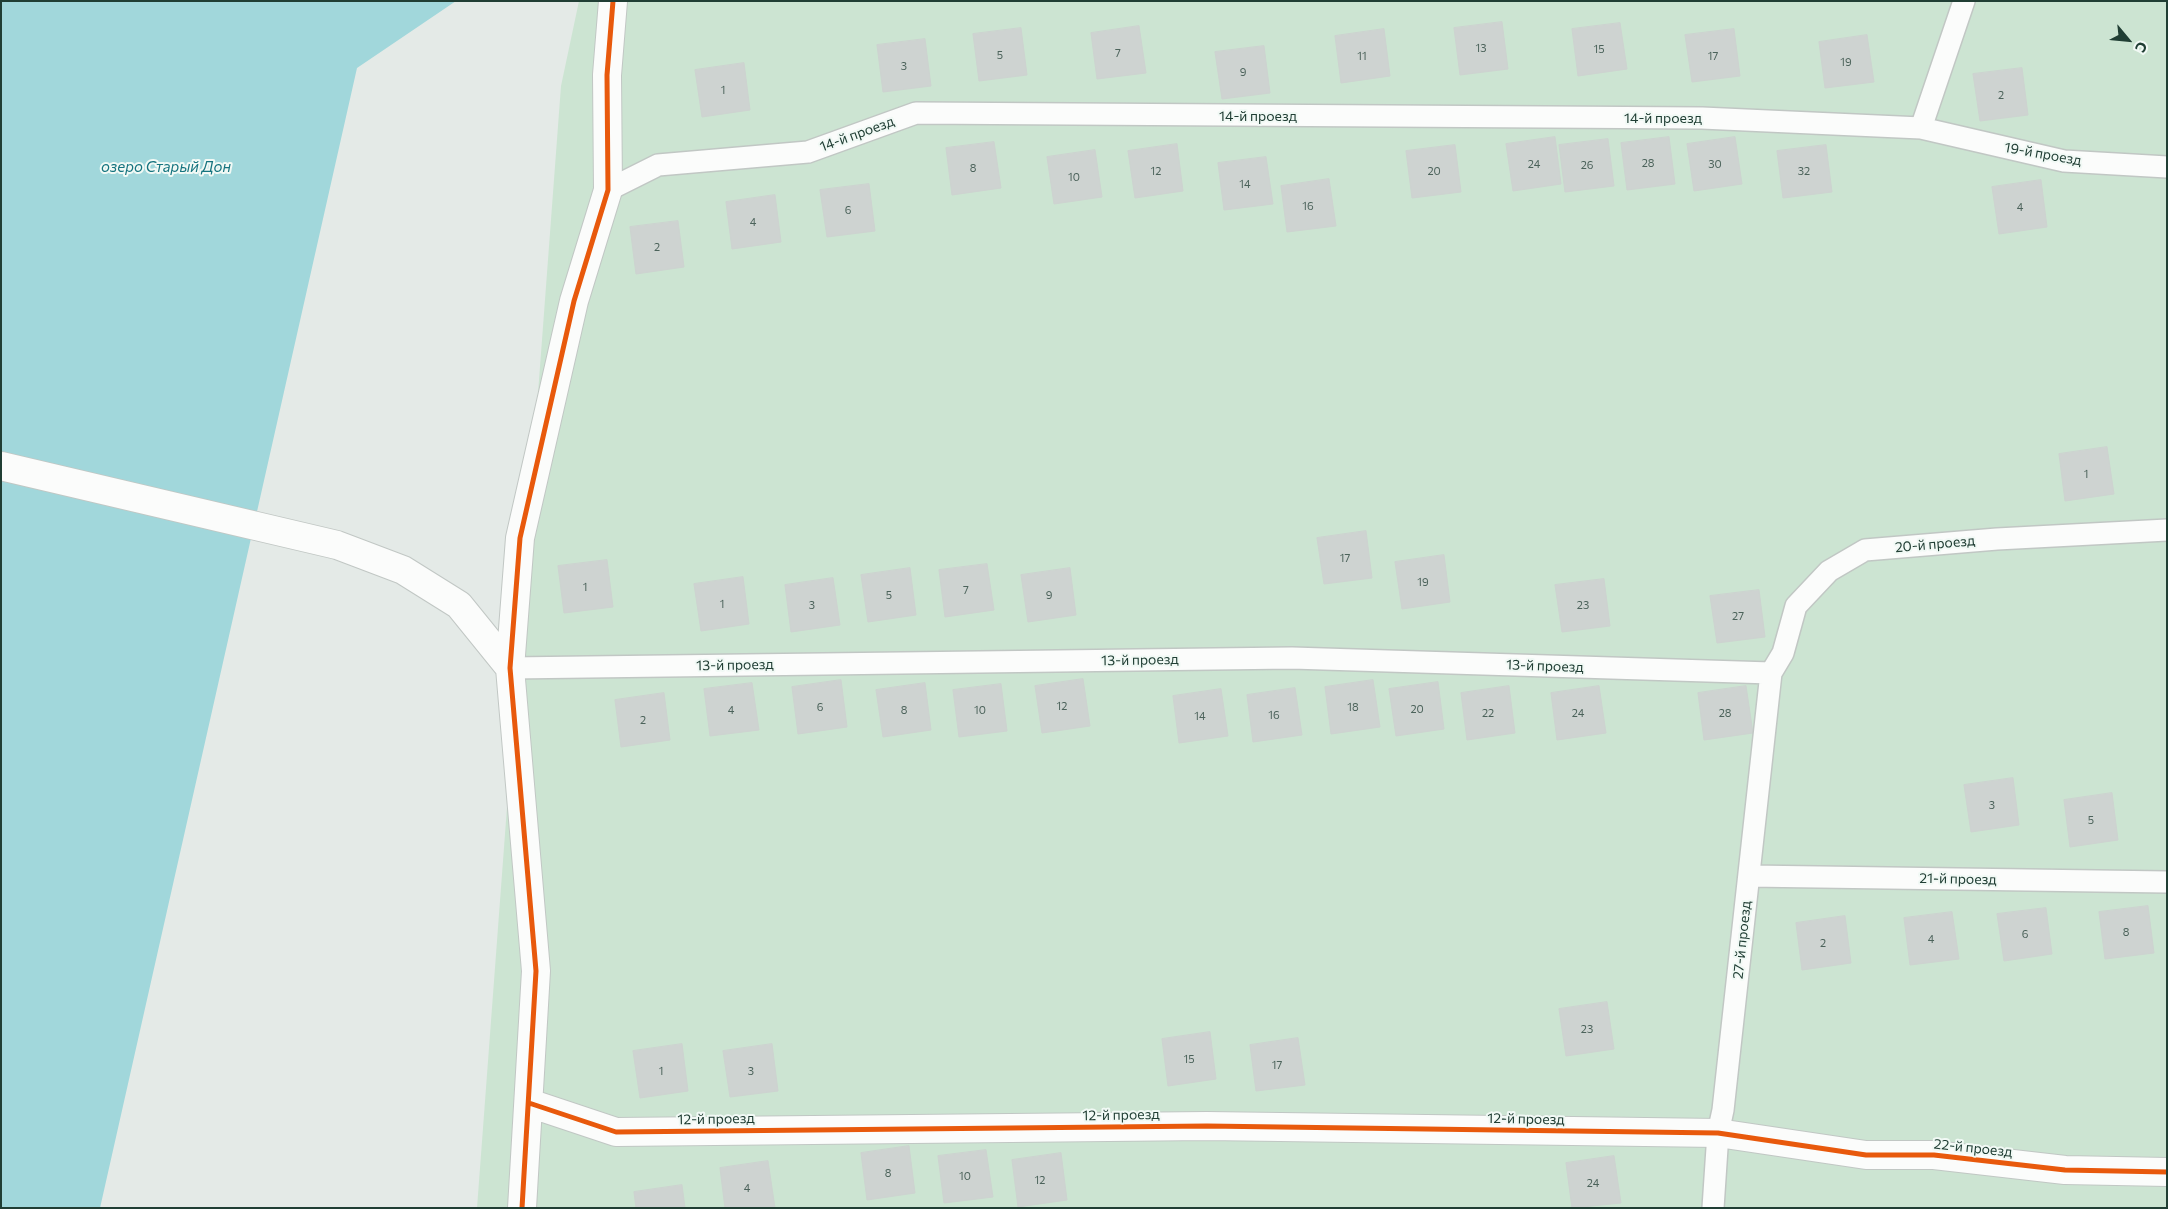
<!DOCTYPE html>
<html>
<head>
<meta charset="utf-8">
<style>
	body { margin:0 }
	#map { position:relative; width:2168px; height:1209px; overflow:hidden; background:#e4eae7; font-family:Commissioner,sans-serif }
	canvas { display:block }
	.frame { position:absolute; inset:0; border:2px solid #203e34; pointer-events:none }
	.north { position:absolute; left:2103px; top:15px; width:50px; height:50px; -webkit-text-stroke:4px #f1f9f5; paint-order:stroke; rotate:118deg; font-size:14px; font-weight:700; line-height:20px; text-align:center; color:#203e34 }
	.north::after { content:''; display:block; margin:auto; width:18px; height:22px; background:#203e34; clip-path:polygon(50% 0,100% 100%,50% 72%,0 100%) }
</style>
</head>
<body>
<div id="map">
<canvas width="2168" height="1209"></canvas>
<div class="frame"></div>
<div class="north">С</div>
</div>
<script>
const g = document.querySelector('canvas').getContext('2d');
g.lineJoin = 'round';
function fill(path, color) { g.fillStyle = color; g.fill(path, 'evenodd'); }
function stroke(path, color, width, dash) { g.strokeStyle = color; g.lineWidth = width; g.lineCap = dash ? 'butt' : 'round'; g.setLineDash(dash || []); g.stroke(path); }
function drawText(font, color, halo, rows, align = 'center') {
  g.font = font + ' Commissioner,sans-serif'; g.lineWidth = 4; g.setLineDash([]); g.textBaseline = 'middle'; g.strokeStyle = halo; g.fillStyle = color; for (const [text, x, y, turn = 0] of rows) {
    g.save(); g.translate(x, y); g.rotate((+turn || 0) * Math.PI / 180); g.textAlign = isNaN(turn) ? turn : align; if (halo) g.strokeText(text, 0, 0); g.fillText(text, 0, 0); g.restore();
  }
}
fill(new Path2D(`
	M579,1H2167V1208H477L561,86Z`), '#cce4d2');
fill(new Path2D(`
	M1,1H456L357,68L100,1208H1Z`), '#a1d7db');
const building = new Path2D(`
	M1502,22L1508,69L1460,75L1454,28Z
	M1620,23L1627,69L1578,76L1572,29Z
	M1139,26L1146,73L1097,79L1091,33Z
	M1021,28L1027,75L979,81L973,34Z
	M1384,29L1390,76L1341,83L1335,36Z
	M1734,29L1740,76L1692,82L1685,35Z
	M1867,35L1874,82L1825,88L1819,42Z
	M925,39L931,86L883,92L877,45Z
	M1264,46L1270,93L1222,99L1215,52Z
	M744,63L750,110L702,117L695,70Z
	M2022,68L2028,115L1980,121L1973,74Z
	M1555,137L1561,184L1513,191L1506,144Z
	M1669,137L1675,184L1627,190L1621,143Z
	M1735,137L1742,184L1694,191L1687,144Z
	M1608,139L1614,186L1565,192L1559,145Z
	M994,142L1001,188L952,195L946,148Z
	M1177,144L1183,191L1135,198L1128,151Z
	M1455,145L1461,192L1412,198L1406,151Z
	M1826,145L1832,192L1783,198L1777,151Z
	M1095,150L1102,197L1054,204L1047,157Z
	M1266,157L1273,204L1224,210L1218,163Z
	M1329,179L1336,226L1287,232L1281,186Z
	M2041,180L2047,227L1999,234L1992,187Z
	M869,184L875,231L827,237L820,190Z
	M775,195L781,242L732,249L726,202Z
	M678,221L684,267L636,274L630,227Z
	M2107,447L2114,494L2065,501L2059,454Z
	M1366,531L1372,578L1324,584L1317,538Z
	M1444,555L1450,602L1402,609L1395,562Z
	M607,560L613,607L564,613L558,566Z
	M987,564L994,610L945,617L939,570Z
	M910,568L916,615L868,622L861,575Z
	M1070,568L1076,615L1028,622L1021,575Z
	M743,577L749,624L701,631L694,584Z
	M833,578L840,625L791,632L785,585Z
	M1604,579L1610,626L1562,632L1555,585Z
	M1759,590L1765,637L1717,643L1710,596Z
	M1083,679L1090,726L1042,733L1035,686Z
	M841,680L847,727L798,734L792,687Z
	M1373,680L1380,727L1331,734L1325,687Z
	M1438,682L1444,729L1396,736L1389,689Z
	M752,683L759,730L710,736L704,689Z
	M925,683L931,730L883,737L876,690Z
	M1001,684L1007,731L959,737L953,690Z
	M1509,686L1515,733L1467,740L1461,693Z
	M1599,686L1606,733L1557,740L1551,693Z
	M1746,686L1753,733L1704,740L1698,693Z
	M1295,688L1302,735L1253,742L1247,695Z
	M1221,689L1228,736L1179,743L1173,696Z
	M664,693L670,740L621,747L615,700Z
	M2013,778L2019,825L1971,832L1964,785Z
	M2112,793L2118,840L2070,847L2064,800Z
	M2148,906L2154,953L2105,959L2099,912Z
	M2046,908L2052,954L2004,961L1997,914Z
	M1952,912L1959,959L1910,965L1904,918Z
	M1845,916L1851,963L1802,970L1796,923Z
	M1607,1002L1614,1049L1566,1056L1559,1009Z
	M1210,1032L1216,1079L1168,1086L1162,1039Z
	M1298,1038L1305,1085L1256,1091L1250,1045Z
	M682,1044L688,1091L640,1098L633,1051Z
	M772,1044L778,1091L730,1097L723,1051Z
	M909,1146L915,1193L867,1200L861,1153Z
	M986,1150L993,1197L944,1203L938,1156Z
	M1061,1153L1067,1200L1018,1207L1012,1160Z
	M1614,1156L1621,1203L1572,1208L1566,1163Z
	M768,1161L775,1208H725L720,1168Z
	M682,1185L685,1208H636L634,1192Z`);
fill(building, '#ced3d1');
stroke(building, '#cdd3d0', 1);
const lane = new Path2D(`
	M1921,128L1964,1
	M608,190L658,165L808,152L916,113L1702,118L1921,128L2064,161L2167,167
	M510,668L1292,658L1771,673
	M1749,876L2167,882
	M1713,1208L1718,1133L1723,1110L1771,673L1783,653L1796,606L1829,571L1865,550L1997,539L2167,530`);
const street = new Path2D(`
	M1,466L337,545L403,570L459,605L510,668
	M529,1103L616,1132L1207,1126L1718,1133L1866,1155H1934L2065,1170L2167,1172
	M522,1208L536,971L510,668L520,538L574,301L608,190L607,75L613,1`);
stroke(lane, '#c1c7c4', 24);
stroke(street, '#c1c7c4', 30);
stroke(lane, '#fbfcfb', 21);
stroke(street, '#fbfcfb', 28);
stroke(new Path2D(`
	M529,1103L616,1132L1207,1126L1718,1133L1866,1155H1934L2065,1170L2167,1172
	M522,1208L536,971L510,668L520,538L574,301L608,190L607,75L613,1`), '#e8590c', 5);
drawText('11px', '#4c635b', null, [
	["13",1481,48],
	["15",1599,49],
	["7",1118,53],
	["5",1000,55],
	["11",1362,56],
	["17",1713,56],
	["19",1846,62],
	["3",904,66],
	["9",1243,72],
	["1",723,90],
	["2",2001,95],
	["28",1648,163],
	["24",1534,164],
	["30",1715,164],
	["26",1587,165],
	["8",973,168],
	["12",1156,171],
	["20",1434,171],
	["32",1804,171],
	["10",1074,177],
	["14",1245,184],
	["16",1308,206],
	["4",2020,207],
	["6",848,210],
	["4",753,222],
	["2",657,247],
	["1",2086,474],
	["17",1345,558],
	["19",1423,582],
	["1",585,587],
	["7",966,590],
	["5",889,595],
	["9",1049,595],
	["1",722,604],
	["3",812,605],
	["23",1583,605],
	["27",1738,616],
	["12",1062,706],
	["6",820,707],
	["18",1353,707],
	["20",1417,709],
	["4",731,710],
	["8",904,710],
	["10",980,710],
	["22",1488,713],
	["24",1578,713],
	["28",1725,713],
	["16",1274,715],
	["14",1200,716],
	["2",643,720],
	["3",1992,805],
	["5",2091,820],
	["8",2126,932],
	["6",2025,934],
	["4",1931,939],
	["2",1823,943],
	["23",1587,1029],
	["15",1189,1059],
	["17",1277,1065],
	["1",661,1071],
	["3",751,1071],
	["8",888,1173],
	["10",965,1176],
	["12",1040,1180],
	["24",1593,1183],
	["4",747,1188]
]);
drawText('14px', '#203e34', '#f1f9f5', [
	["14-й проезд",1258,116],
	["14-й проезд",1663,118],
	["14-й проезд",857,134,-20],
	["19-й проезд",2043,154,10],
	["20-й проезд",1935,544,-5],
	["13-й проезд",1140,660,-1],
	["13-й проезд",735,665,-1],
	["13-й проезд",1545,666,2],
	["21-й проезд",1958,879,1],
	["27-й проезд",1742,940,-84],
	["12-й проезд",1121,1115,-1],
	["12-й проезд",716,1119,-1],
	["12-й проезд",1526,1119,1],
	["22-й проезд",1973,1148,6]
]);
drawText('italic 15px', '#15747f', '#f1f9f5', [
	["озеро Старый Дон",166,167]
]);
</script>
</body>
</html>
